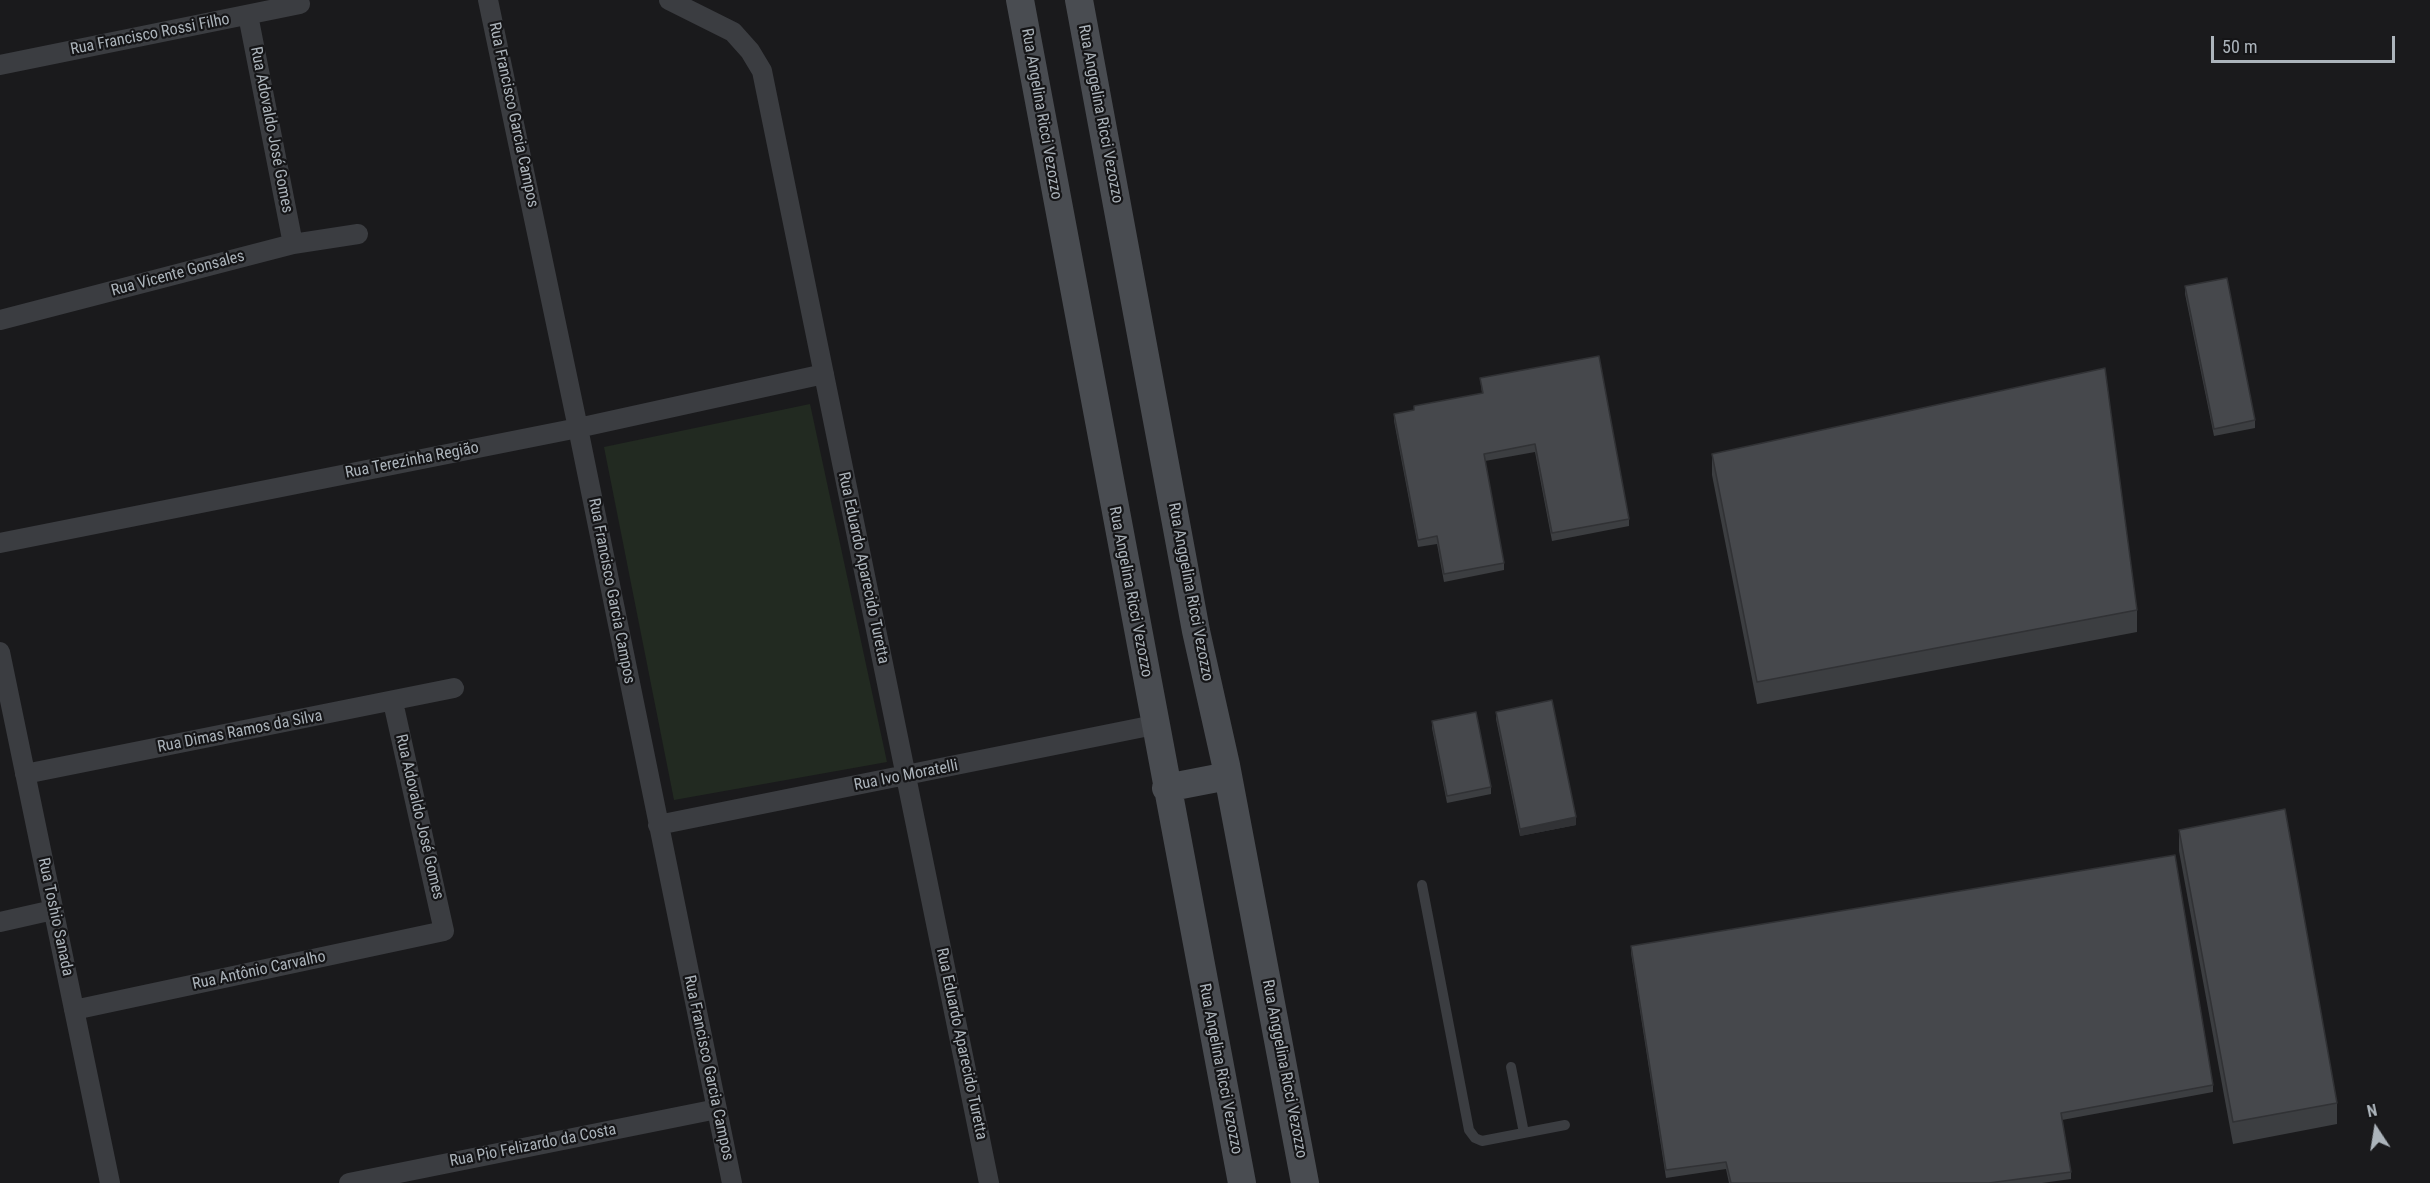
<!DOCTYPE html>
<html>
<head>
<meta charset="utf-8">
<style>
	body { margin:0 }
	#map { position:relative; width:2430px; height:1183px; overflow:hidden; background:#1a1a1c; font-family:"Roboto Condensed",sans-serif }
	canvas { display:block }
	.north { position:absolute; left:2346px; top:1099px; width:60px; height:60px; -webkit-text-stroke:4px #151517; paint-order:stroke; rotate:348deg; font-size:16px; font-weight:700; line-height:24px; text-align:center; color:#acb4bb }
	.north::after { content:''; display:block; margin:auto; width:21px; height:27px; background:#acb4bb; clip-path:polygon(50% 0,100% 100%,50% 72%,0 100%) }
	.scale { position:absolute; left:2211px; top:36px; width:184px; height:27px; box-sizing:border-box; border:3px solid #acb4bb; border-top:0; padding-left:8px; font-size:18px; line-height:21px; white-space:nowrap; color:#acb4bb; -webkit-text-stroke:4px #151517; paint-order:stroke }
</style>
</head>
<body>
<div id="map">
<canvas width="2430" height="1183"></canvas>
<div class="north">N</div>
<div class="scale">50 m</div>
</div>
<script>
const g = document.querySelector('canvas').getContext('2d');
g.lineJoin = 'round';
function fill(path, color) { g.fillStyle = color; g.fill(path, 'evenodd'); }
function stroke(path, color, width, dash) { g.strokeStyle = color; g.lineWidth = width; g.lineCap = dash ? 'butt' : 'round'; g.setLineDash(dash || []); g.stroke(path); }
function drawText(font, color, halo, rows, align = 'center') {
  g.font = font + ' "Roboto Condensed",sans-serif'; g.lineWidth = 4.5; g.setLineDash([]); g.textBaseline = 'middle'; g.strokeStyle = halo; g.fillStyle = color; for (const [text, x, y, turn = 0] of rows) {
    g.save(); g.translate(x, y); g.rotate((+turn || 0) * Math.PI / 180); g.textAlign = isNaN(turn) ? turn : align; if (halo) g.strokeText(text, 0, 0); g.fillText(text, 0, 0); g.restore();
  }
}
fill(new Path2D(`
	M810,404L887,762L674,800L604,447Z`), '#222a21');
stroke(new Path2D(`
	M1422,885L1469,1130L1475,1138L1482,1141L1565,1125
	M1511,1067L1524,1133`), '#3b3d41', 10);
stroke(new Path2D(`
	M488,0L578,428L732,1183
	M669,0L733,32L750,51L762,71L989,1183
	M248,15L293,244
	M0,65L300,4
	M0,320L293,244L358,234
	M0,543L578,428L824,374
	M0,652L110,1183
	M25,774L454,688
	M658,825L1154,725
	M0,922L53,910
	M74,1010L444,931L393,702
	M349,1183L717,1109`), '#3b3d41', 20);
stroke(new Path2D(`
	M1020,0L1242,1183
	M1079,0L1196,631L1226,765L1305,1183
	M1166,788L1228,776`), '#494c51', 28);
fill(new Path2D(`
	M2185,286L2255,420V428L2214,436L2185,294Z
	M1480,378L1629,519V526L1552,541L1535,452L1485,461L1504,563V570L1444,582L1437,544L1418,547L1394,421V414L1414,410L1482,393Z
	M1712,454L2137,610V632L1757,704L1712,475Z
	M1496,712L1576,825L1520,836L1496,719Z
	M1432,721L1491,787V794L1447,803L1432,728Z
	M2179,830L2337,1103V1124L2233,1144L2179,851Z
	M1631,946L2213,1085V1092L2062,1120L2071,1172V1179L2042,1183H1729L1726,1169L1666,1178L1631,953Z`), '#3c3e41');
fill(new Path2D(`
	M1576,817V825L1520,836V829Z`), '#313235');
const building = new Path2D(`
	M2227,278L2255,420L2214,429L2185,286Z
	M1599,356L1629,519L1552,533L1535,444L1484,454L1504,563L1444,574L1437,536L1418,540L1394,414L1414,410V406L1483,393L1480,378Z
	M2105,368L2137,610L1757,682L1712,454Z
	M1552,700L1576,817L1520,829L1496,712Z
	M1476,712L1491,787L1447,796L1432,721Z
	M2285,809L2337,1103L2233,1122L2179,830Z
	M2175,855L2213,1085L2061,1113L2071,1172L1989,1183H1731L1726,1162L1666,1170L1631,946Z`);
fill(building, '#46484c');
stroke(building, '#313235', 1.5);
drawText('16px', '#acb4bb', '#151517', [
	["Rua Francisco Rossi Filho",150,35,-11],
	["Rua Angelina Ricci Vezozzo",1041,114,80],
	["Rua Anggelina Ricci Vezozzo",1100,114,79],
	["Rua Francisco Garcia Campos",513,115,78],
	["Rua Adovaldo José Gomes",271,130,79],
	["Rua Vicente Gonsales",178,274,-15],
	["Rua Terezinha Região",412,461,-11],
	["Rua Eduardo Aparecido Turetta",863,568,78],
	["Rua Francisco Garcia Campos",611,591,79],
	["Rua Angelina Ricci Vezozzo",1130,592,79],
	["Rua Anggelina Ricci Vezozzo",1190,592,79],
	["Rua Dimas Ramos da Silva",240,732,-11],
	["Rua Ivo Moratelli",906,776,-11],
	["Rua Adovaldo José Gomes",419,817,77],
	["Rua Toshio Sanada",55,917,78],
	["Rua Antônio Carvalho",259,971,-12],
	["Rua Eduardo Aparecido Turetta",961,1044,78],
	["Rua Francisco Garcia Campos",708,1068,78],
	["Rua Angelina Ricci Vezozzo",1220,1069,79],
	["Rua Anggelina Ricci Vezozzo",1284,1069,79],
	["Rua Pio Felizardo da Costa",533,1146,-11]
]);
</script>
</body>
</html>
